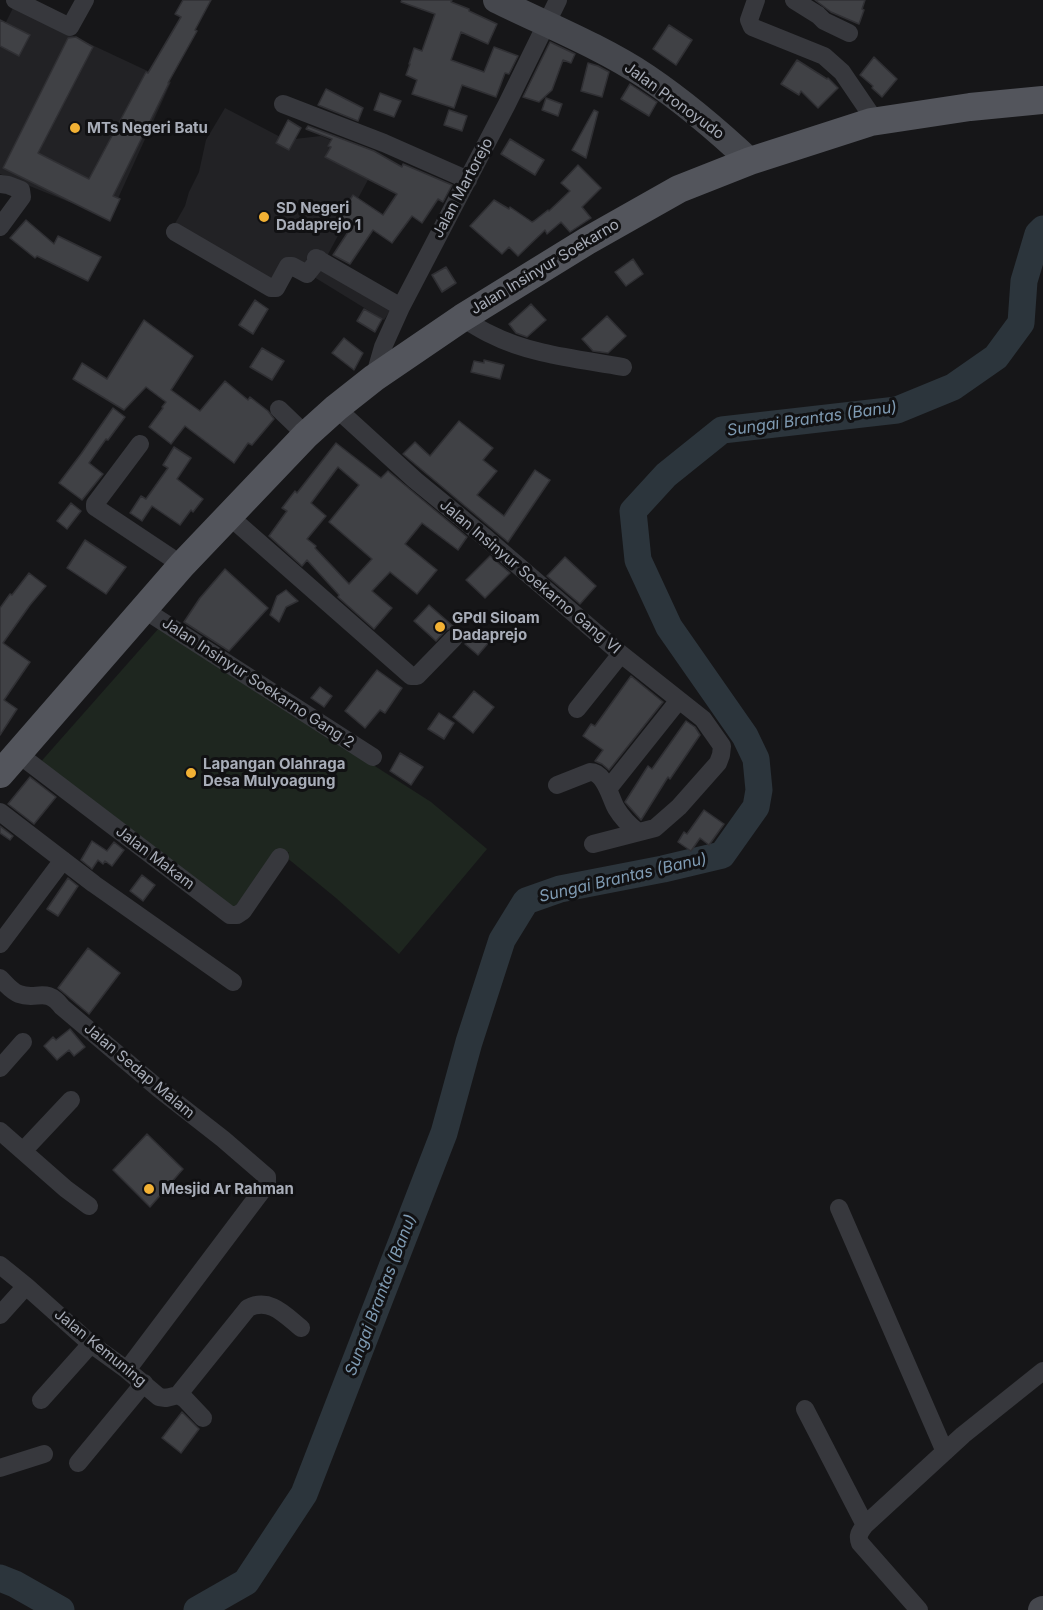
<!DOCTYPE html>
<html>
<head>
<meta charset="utf-8">
<style>
	body { margin:0 }
	canvas { display:block; background:#161618 }
</style>
</head>
<body>
<canvas width="1043" height="1610"></canvas>
<script>
const g = document.querySelector('canvas').getContext('2d');
g.lineJoin = 'round';
function fill(path, color) { g.fillStyle = color; g.fill(path, 'evenodd'); }
function stroke(path, color, width, dash) { g.strokeStyle = color; g.lineWidth = width; g.lineCap = dash ? 'butt' : 'round'; g.setLineDash(dash || []); g.stroke(path); }
function drawText(font, color, halo, rows, align = 'center') {
  g.font = font + ' Inter,sans-serif'; g.lineWidth = 6; g.setLineDash([]); g.textBaseline = 'middle'; g.strokeStyle = halo; g.fillStyle = color; for (const [text, x, y, turn = 0] of rows) {
    g.save(); g.translate(x, y); g.rotate((+turn || 0) * Math.PI / 180); g.textAlign = isNaN(turn) ? turn : align; if (halo) g.strokeText(text, 0, 0); g.fillText(text, 0, 0); g.restore();
  }
}
fill(new Path2D(`
	M13,8L171,82L109,218L0,174V34Z
	M225,108L286,140L321,136L335,142L370,176L326,258L397,300L384,320L288,261L274,285L173,227L185,206L189,192L199,172L206,140Z`), '#222225');
fill(new Path2D(`
	M159,628L431,802L487,849L399,954L336,898L286,857L289,852H281L231,911L38,765Z`), '#1e261f');
stroke(new Path2D(`
	M0,1578L15,1584L61,1610
	M197,1610L246,1582L304,1494L444,1133L469,1042L502,940L526,901L560,889L663,869L722,855L756,807L759,790L756,759L745,736L669,627L638,560L633,511L666,475L722,430L897,410L953,387L996,357L1021,323L1024,281L1038,234L1043,229`), '#2c353c', 27);
const building = new Path2D(`
	M183,0H211L195,30L197,31L168,83H169L113,196L120,199L110,221L3,168L68,38L76,37L93,47L38,153L89,179L146,72L148,73L181,17L175,14Z
	M402,0H452L451,2L469,9V11L497,24L488,44L461,32L451,60L484,72L494,47L518,56L509,74L505,73L496,97L462,85L454,108L412,94L417,80L406,75L410,64H409L414,48L422,51L435,14L401,2Z
	M815,0H865L862,9L864,10L859,24L831,12Z
	M0,20L30,35L19,56L0,46Z
	M669,25L692,40L676,65L653,49Z
	M550,42L575,54L571,63L563,60L552,90L539,102L523,97Z
	M874,57L897,79L882,97L872,88L873,86L860,75Z
	M797,60L827,79L828,78L838,88L818,108L801,91L799,95L781,84Z
	M588,63L598,66L609,72L602,97L581,91Z
	M630,84L657,102L649,116L621,99Z
	M326,89L363,108L358,121L318,105Z
	M380,93L401,101L394,117L374,110Z
	M546,98L562,104L558,116L542,110Z
	M449,110L467,116L462,131L444,125Z
	M594,110L598,112L586,158L572,150Z
	M288,120L301,128L289,150L276,143Z
	M308,126L374,151L402,167L403,164L452,185L443,202L438,199L422,223L412,216L392,243L373,230L350,264L333,255L352,226L339,217L353,195L383,215L397,194L325,157L331,147L328,146L332,139L306,129Z
	M510,139L544,160L535,175L501,154Z
	M578,165L601,188L582,207L591,218L570,232L561,222L547,234L545,230L518,256L509,247L502,254L470,226L494,200L509,209L510,207L532,222L534,221L548,210L549,211L570,191L561,183Z
	M26,220L54,244L58,236L101,257L88,281L37,256L35,258L10,238Z
	M633,259L643,274L626,286L615,272Z
	M446,267L456,283L442,292L432,275Z
	M255,300L268,309L253,334L239,325Z
	M531,304L546,320L527,337L516,333L509,324Z
	M364,309L382,319L375,332L357,321Z
	M607,316L626,336L608,353L593,351L582,339Z
	M144,320L193,356L171,390L200,411L225,381L248,400L250,397L268,411L274,419L252,445L248,443L234,463L185,426L171,444L149,427L163,408L162,407L166,402L146,387L124,410L73,379L82,363L107,379Z
	M344,338L363,353L354,370L332,353Z
	M262,348L284,361L272,380L250,367Z
	M484,360L504,365L500,379L471,372L474,361L484,363Z
	M113,408L125,417L108,440L106,439L89,463L103,474L82,500L59,483L81,454Z
	M459,421L493,448L483,460L497,471L477,495L504,516L535,470L550,480L508,542L403,454L415,442L430,456Z
	M336,443L381,478L388,471L467,537L458,550L422,523L405,544L437,570L417,594L390,572L372,591L392,608L374,629L338,597L339,595L307,560L302,566L269,536L287,511L282,508L295,491L297,493ZM338,467L359,485L329,522L372,559L349,584L315,548L316,546L307,539L326,516L311,503Z
	M174,447L191,458L177,479L203,499L193,512L191,510L180,525L152,506L142,521L130,513L141,496L146,499L168,468L163,465Z
	M71,503L81,511L67,529L57,521Z
	M85,540L126,567L106,594L67,568Z
	M490,556L510,573L485,598L466,580Z
	M565,557L596,586L580,604L547,576Z
	M225,569L268,608L229,651L184,622L200,598Z
	M29,573L46,586L30,605L3,643L30,662L4,700L17,709L0,735V608L10,594L12,595Z
	M286,590L298,601L286,607L279,622L270,615L277,596Z
	M429,605L454,627L446,630L436,641L414,621Z
	M478,630L490,641L478,655L465,644Z
	M377,670L402,688L385,713L380,710L365,728L345,711Z
	M631,676L663,702L609,770L602,764L595,761L603,750L583,736L591,724L595,726Z
	M320,687L332,696L324,707L311,698Z
	M474,691L494,707L473,733L453,717Z
	M439,713L454,723L444,739L428,729Z
	M686,721L695,727L700,735L670,779L668,777L641,820L625,802L648,766L652,769Z
	M400,753L423,767L411,785L390,771Z
	M30,777L56,797L34,824L8,804Z
	M704,810L724,824L709,845L700,838L691,851L678,842L684,832L687,834Z
	M0,826L13,836L10,840L0,833Z
	M92,841L107,851L114,842L124,850L112,866L105,861L103,864L98,860L92,869L81,860Z
	M142,875L155,885L143,901L130,891Z
	M68,878L78,886L58,916L47,909Z
	M88,948L120,973L89,1014L58,988Z
	M70,1029L85,1047L74,1056L69,1050L57,1060L44,1046L53,1037L56,1040Z
	M147,1134L183,1169L150,1207L113,1170Z
	M182,1412L199,1429L181,1453L162,1438Z`);
fill(building, '#404145');
stroke(building, '#303034', 1.5);
stroke(new Path2D(`
	M15,0L70,27L85,0
	M756,0L749,20L752,27L824,56L842,72L876,122
	M794,0L818,15L824,21L849,33
	M283,104L384,143L468,180
	M0,184L8,185L21,190L22,197L0,227
	M175,232L271,288H276L288,266H292L307,274L319,259
	M316,258L401,307
	M462,318C471,323 481,330 490,334C531,355 579,359 623,367
	M374,378L383,347L401,307L507,104L558,0
	M336,408L415,480L487,539L621,654L703,719L722,746L721,755L718,763L679,807L655,828L593,844
	M279,409L306,435
	M140,444L95,504V507L182,565
	M229,516L411,676H417L454,638
	M143,609L373,757
	M577,709L621,654
	M17,753L230,915H237L243,911L280,857
	M557,785L590,772C605,772 610,797 616,808C622,818 630,826 638,832
	M608,789L679,700
	M0,812L94,884L233,982
	M0,944L63,860
	M0,978C6,984 11,991 19,994C37,1001 46,986 62,1007L159,1089L223,1139L267,1177V1184L127,1370
	M0,1068L23,1042
	M0,1131L66,1189L89,1206
	M23,1151L71,1100
	M839,1208L945,1452
	M0,1265L26,1286L91,1344L127,1370L159,1397L166,1398L178,1395L185,1399L203,1418
	M0,1315L26,1286
	M178,1395L248,1308C270,1297 285,1315 301,1328
	M41,1400L91,1344
	M805,1409L865,1525
	M78,1463L144,1383
	M0,1468L44,1454
	M919,1610L860,1543C857,1535 860,1532 865,1525L963,1435L1043,1371`), '#37383d', 18);
stroke(new Path2D(`
	M496,0C547,25 600,46 647,77C684,102 718,131 750,161
	M1041,1610L1043,1609`), '#45474d', 26);
stroke(new Path2D(`
	M0,774L182,565L306,435L336,408L374,378L462,318L587,241L679,189L750,161L871,122L970,107L1043,100`), '#53555c', 28);
for (const [x, y, r, color] of [
	[75,128,6,"#f2b134"],
	[264,217,6,"#f2b134"],
	[440,627,6,"#f2b134"],
	[191,773,6,"#f2b134"],
	[149,1189,6,"#f2b134"]
]) { const dot = new Path2D(); dot.arc(x, y, r, 0, 2 * Math.PI); g.fillStyle = color; g.fill(dot); stroke(dot, '#111113', 2); }
drawText('15px', '#a8adb8', '#111113', [
	["Jalan Pronoyudo",674,101,36],
	["Jalan Martorejo",463,188,-62],
	["Jalan Insinyur Soekarno",545,267,-31],
	["Jalan Insinyur Soekarno Gang VI",530,577,40],
	["Jalan Insinyur Soekarno Gang 2",258,683,33],
	["Jalan Makam",155,858,37],
	["Jalan Sedap Malam",139,1071,40],
	["Jalan Kemuning",100,1348,39]
]);
drawText('bold 15px', '#a8adb8', '#111113', [
	["MTs Negeri Batu",87,128],
	["SD Negeri",276,208],
	["Dadaprejo 1",276,225],
	["GPdI Siloam",452,618],
	["Dadaprejo",452,635],
	["Lapangan Olahraga",203,764],
	["Desa Mulyoagung",203,781],
	["Mesjid Ar Rahman",161,1189]
], 'left');
drawText('italic 16px', '#7f9bb3', '#111113', [
	["Sungai Brantas (Banu)",812,419,-8],
	["Sungai Brantas (Banu)",623,878,-13],
	["Sungai Brantas (Banu)",381,1295,-69]
]);
</script>
</body>
</html>
